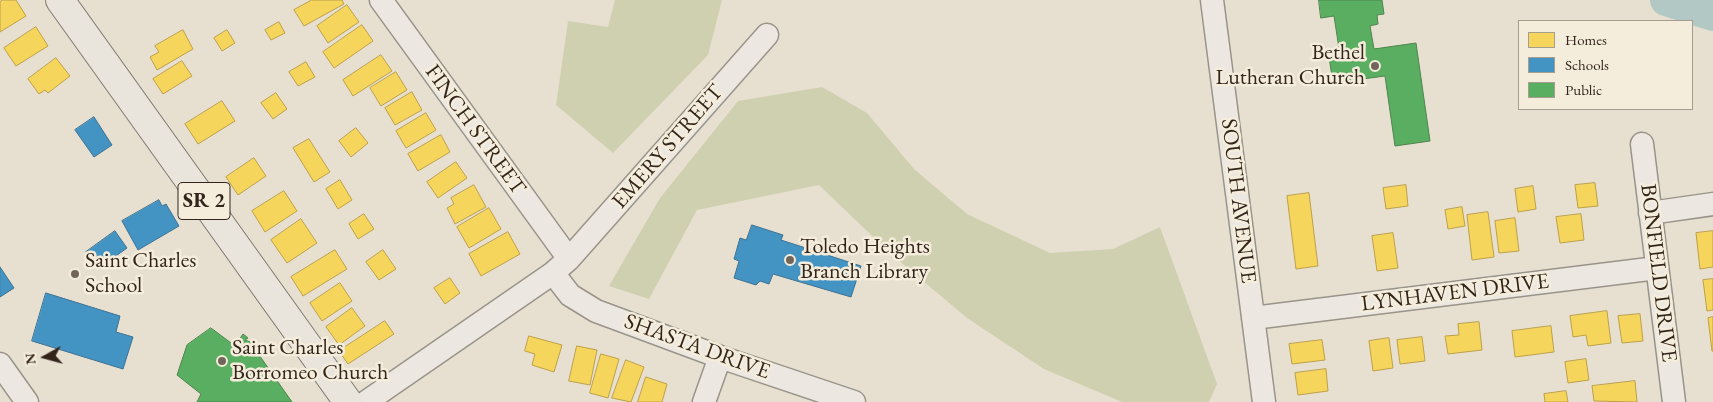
<!DOCTYPE html>
<html>
<head>
<meta charset="utf-8">
<style>
	body { margin:0 }
	#map { position:relative; width:1713px; height:402px; overflow:hidden; background:#e7e0d1; font-family:"EB Garamond",serif }
	canvas { display:block }
	.legend { position:absolute; left:1518px; top:20px; width:175px; height:90px; box-sizing:border-box; background:#f5eddc; border:1px solid #a79d8f; margin:0; padding:6px 9px; list-style:none; font-size:15px; color:#33251c }
	.legend li { display:flex; align-items:center; gap:10px; height:25px }
	.legend b { width:25px; border:1px solid #a79d8f }
	.north { position:absolute; left:20px; top:332px; width:50px; height:50px; -webkit-text-stroke:4px #f5eddc; paint-order:stroke; rotate:263deg; font-size:14px; font-weight:700; line-height:20px; text-align:center; color:#33251c }
	.north::after { content:''; display:block; margin:auto; width:18px; height:22px; background:#33251c; clip-path:polygon(50% 0,100% 100%,50% 72%,0 100%) }
</style>
</head>
<body>
<div id="map">
<canvas width="1713" height="402"></canvas>
<ul class="legend">
<li><b style="height:14px;background:#f6d55c"></b>Homes</li>
<li><b style="height:14px;background:#4393c3"></b>Schools</li>
<li><b style="height:14px;background:#5aae61"></b>Public</li>
</ul>
<div class="north">N</div>
</div>
<script>
const g = document.querySelector('canvas').getContext('2d');
g.lineJoin = 'round';
function fill(path, color) { g.fillStyle = color; g.fill(path, 'evenodd'); }
function stroke(path, color, width, dash) { g.strokeStyle = color; g.lineWidth = width; g.lineCap = dash ? 'butt' : 'round'; g.setLineDash(dash || []); g.stroke(path); }
function drawText(font, color, halo, rows, align = 'center') {
  g.font = font + ' "EB Garamond",serif'; g.lineWidth = 5; g.setLineDash([]); g.textBaseline = 'middle'; g.strokeStyle = halo; g.fillStyle = color; for (const [text, x, y, turn = 0] of rows) {
    g.save(); g.translate(x, y); g.rotate((+turn || 0) * Math.PI / 180); g.textAlign = isNaN(turn) ? turn : align; if (halo) g.strokeText(text, 0, 0); g.fillText(text, 0, 0); g.restore();
  }
}
fill(new Path2D(`
	M615,0H722L708,55L613,153L556,105L568,21L608,27Z
	M822,87L867,113L914,169L967,214L1050,253L1113,249L1160,227L1217,384L1209,402H1122L1044,369L967,318L891,254L819,185L697,210L649,299L609,286L660,198L738,101Z`), '#cfd0af');
const homes = new Path2D(`
	M3,0H16L26,16L0,32V2Z
	M312,0H342L344,4L304,26L294,10Z
	M347,5L359,22L328,43L317,26Z
	M279,22L285,33L271,40L265,30Z
	M362,25L373,41L334,68L323,52Z
	M36,27L48,46L16,66L4,48Z
	M183,30L193,49L157,70L150,57L159,52L155,46Z
	M227,30L235,43L222,51L214,38Z
	M381,55L392,71L353,96L343,80Z
	M56,58L70,76L48,93L45,90L39,94L28,79Z
	M182,61L192,76L163,94L153,79Z
	M306,62L315,77L298,86L289,72Z
	M396,72L407,90L381,106L370,88Z
	M412,92L422,110L395,125L385,108Z
	M276,93L287,109L273,119L261,103Z
	M222,101L235,121L198,144L185,124Z
	M426,113L436,130L406,148L396,131Z
	M356,128L368,143L351,157L339,141Z
	M441,135L450,152L418,171L408,154Z
	M309,139L330,172L314,182L293,148Z
	M254,158L266,176L238,195L226,177Z
	M456,162L467,178L438,198L427,182Z
	M340,180L352,200L338,209L326,189Z
	M1595,183L1598,206L1578,208L1575,185Z
	M474,185L486,207L455,224L447,208L454,204L451,198Z
	M1406,185L1408,206L1386,209L1383,188Z
	M1533,186L1536,209L1518,212L1515,189Z
	M284,191L297,211L265,232L252,211Z
	M1309,193L1318,266L1296,269L1287,196Z
	M1462,207L1465,226L1448,229L1445,210Z
	M489,208L501,229L469,248L457,227Z
	M1488,212L1494,257L1472,260L1467,215Z
	M364,214L374,229L358,239L349,224Z
	M1581,214L1584,240L1560,243L1556,217Z
	M1515,218L1519,251L1499,253L1495,221Z
	M301,219L317,243L287,263L271,240Z
	M1713,231V267L1700,269L1696,233Z
	M508,232L520,254L481,276L469,254Z
	M1393,233L1398,268L1377,271L1372,236Z
	M335,250L347,269L303,296L291,277Z
	M383,250L396,269L379,280L366,262Z
	M450,278L460,293L445,304L434,288Z
	M1713,279V310L1707,311L1703,280Z
	M340,283L352,301L322,321L310,303Z
	M352,308L365,326L339,345L326,327Z
	M1607,311L1611,343L1588,346L1586,335L1573,337L1570,316Z
	M1640,314L1643,341L1622,343L1618,316Z
	M1713,317V351H1712L1708,318Z
	M385,321L394,334L348,364L339,351Z
	M1479,322L1482,350L1448,354L1445,336L1459,335L1458,324Z
	M1551,326L1554,352L1515,357L1512,331Z
	M529,336L562,345L554,372L532,365L535,354L525,351Z
	M1422,337L1425,361L1400,364L1397,340Z
	M1389,338L1393,368L1373,371L1369,341Z
	M1322,340L1325,360L1292,364L1289,344Z
	M577,346L597,350L590,385L569,381Z
	M601,354L619,359L608,398L590,393Z
	M1586,359L1589,380L1568,383L1565,362Z
	M626,360L644,367L631,402L612,398Z
	M1326,369L1328,391L1298,395L1295,373Z
	M646,377L667,384L662,402H638Z
	M1635,381L1637,402L1594,401L1592,386Z
	M1566,391L1568,402H1545L1544,394Z`);
fill(homes, '#f6d55c');
stroke(homes, '#bca049', 1);
const schools = new Path2D(`
	M94,117L112,145L94,157L75,130Z
	M159,200L162,206L166,204L179,226L138,250L122,221Z
	M752,225L783,235L781,240L861,266L851,297L773,274L769,284L760,281L756,285L734,278L739,261L734,259L740,238L746,240Z
	M115,231L127,248L98,269L86,252Z
	M0,267L14,288L0,297Z
	M46,293L120,316L116,332L133,337L123,369L32,341Z`);
fill(schools, '#4393c3');
stroke(schools, '#3e7291', 1);
const public = new Path2D(`
	M1319,0H1382L1384,14L1377,15L1378,24L1370,26L1374,49L1416,43L1430,141L1395,146L1385,76L1333,83L1329,57L1340,55L1334,16L1321,18Z
	M211,328L235,346L243,334L248,338L245,340L250,342L292,402H197L201,394L177,375L187,345Z`);
fill(public, '#5aae61');
stroke(public, '#4e854c', 1);
stroke(new Path2D(`
	M1666,0L1713,15`), '#b2c8c4', 32);
const minor = new Path2D(`
	M381,0L569,259
	M1212,0L1264,402
	M1642,144L1674,402
	M1650,213L1713,204
	M553,273L570,295L596,311L720,357L854,402
	M1253,318L1657,268
	M0,364L27,402
	M366,402L553,273L569,259L767,35
	M704,402L720,357`);
const major = new Path2D(`
	M60,0L348,402`);
stroke(minor, '#99948a', 25);
stroke(major, '#807a71', 30);
stroke(minor, '#ece8e1', 22);
stroke(major, '#e9e4dc', 28);
for (const [x, y, r, color] of [
	[1375,66,5,"#72665b"],
	[790,260,5,"#72665b"],
	[75,274,5,"#72665b"],
	[222,361,5,"#72665b"]
]) { const dot = new Path2D(); dot.arc(x, y, r, 0, 2 * Math.PI); g.fillStyle = color; g.fill(dot); stroke(dot, '#f5eddc', 2); }
for (const [x, y, w] of [
	[204,201,52]
]) { const box = new Path2D(); box.roundRect(x - w / 2, y - 18.5, w, 37, 4); g.fillStyle = '#f5eddc'; g.fill(box); stroke(box, '#33251c', 1); }
drawText('bold 21px', '#33251c', null, [
	["SR 2",204,201]
]);
drawText('22px', '#33251c', '#f5eddc', [
	["Bethel",1365,53,"right"],
	["Lutheran Church",1365,78,"right"],
	["Toledo Heights",800,247],
	["Branch Library",800,272],
	["Saint Charles",85,261],
	["School",85,286],
	["Saint Charles",232,348],
	["Borromeo Church",232,373]
], 'left');
drawText('22px', '#33251c', '#f5eddc', [
	["FINCH STREET",475,130,54],
	["EMERY STREET",668,147,-49],
	["SOUTH AVENUE",1238,201,83],
	["BONFIELD DRIVE",1658,273,83],
	["LYNHAVEN DRIVE",1455,293,-7],
	["SHASTA DRIVE",697,347,20]
]);
</script>
</body>
</html>
